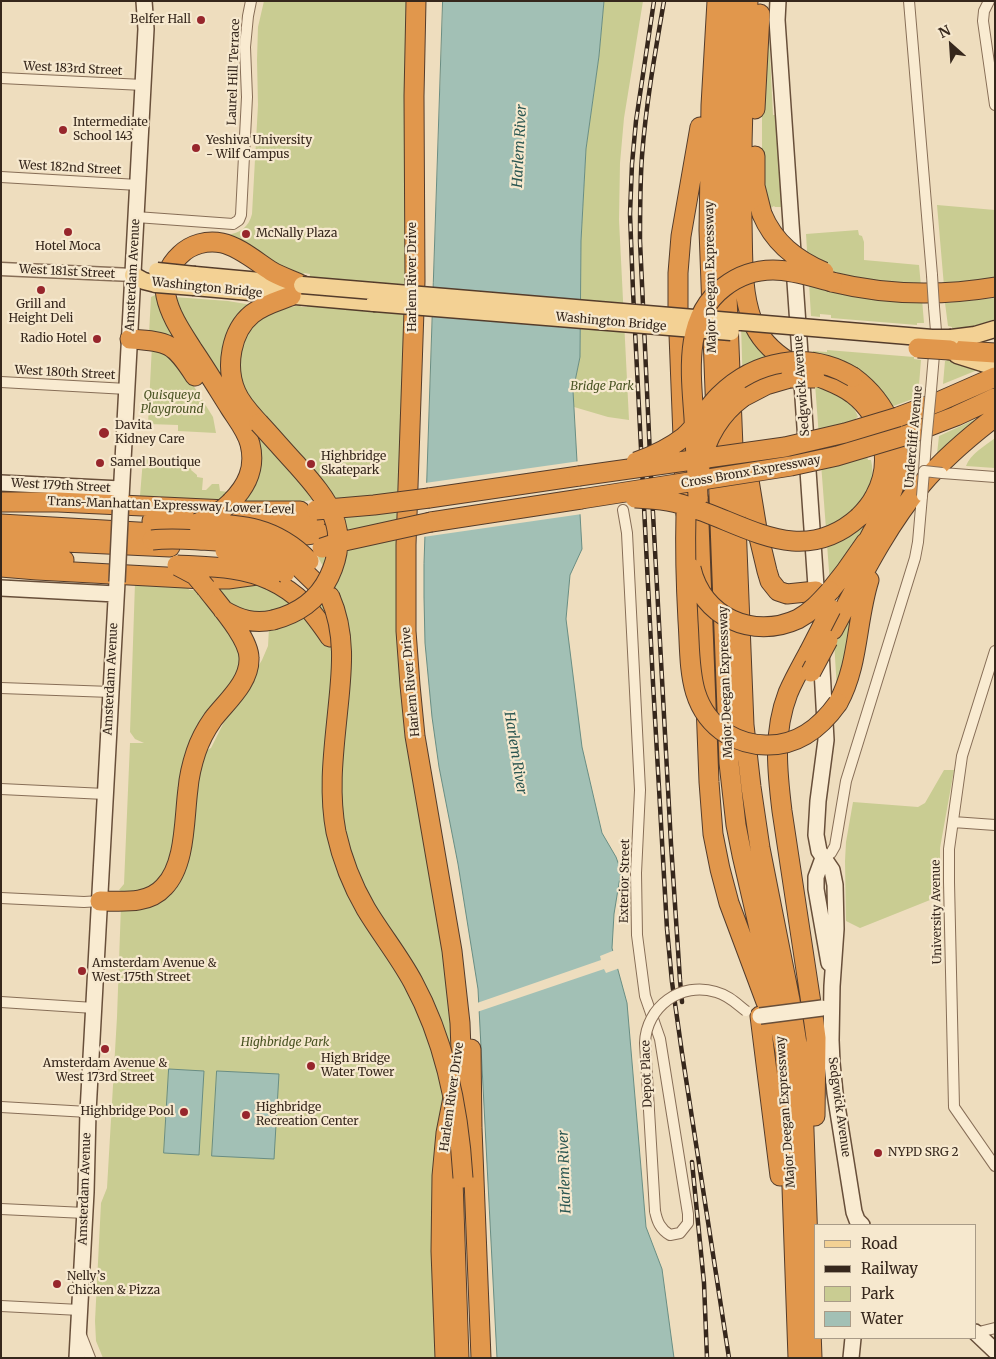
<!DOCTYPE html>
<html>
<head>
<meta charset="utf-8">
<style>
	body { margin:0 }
	#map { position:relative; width:996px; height:1359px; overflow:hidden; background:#eeddbe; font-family:Merriweather,serif }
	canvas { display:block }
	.frame { position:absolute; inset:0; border:2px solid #36271c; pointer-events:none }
	.legend { position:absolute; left:814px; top:1224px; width:162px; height:115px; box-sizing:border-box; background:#f6e8ce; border:1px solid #a99b87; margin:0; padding:6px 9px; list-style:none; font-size:15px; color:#36271c }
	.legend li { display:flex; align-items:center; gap:10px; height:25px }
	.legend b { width:25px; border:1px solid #a99b87 }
	.north { position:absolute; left:926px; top:20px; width:50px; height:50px; -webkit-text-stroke:4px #f6e8ce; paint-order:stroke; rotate:334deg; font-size:14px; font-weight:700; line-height:20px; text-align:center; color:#36271c }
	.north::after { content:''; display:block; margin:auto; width:18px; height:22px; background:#36271c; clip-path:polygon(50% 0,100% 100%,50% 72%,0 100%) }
</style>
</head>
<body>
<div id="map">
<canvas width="996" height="1359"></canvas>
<div class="frame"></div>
<ul class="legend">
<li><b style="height:6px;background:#f3d194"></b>Road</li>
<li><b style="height:6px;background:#36271c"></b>Railway</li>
<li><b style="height:14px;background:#c9cc92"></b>Park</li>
<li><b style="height:14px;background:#a2c0b5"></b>Water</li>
</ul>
<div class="north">N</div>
</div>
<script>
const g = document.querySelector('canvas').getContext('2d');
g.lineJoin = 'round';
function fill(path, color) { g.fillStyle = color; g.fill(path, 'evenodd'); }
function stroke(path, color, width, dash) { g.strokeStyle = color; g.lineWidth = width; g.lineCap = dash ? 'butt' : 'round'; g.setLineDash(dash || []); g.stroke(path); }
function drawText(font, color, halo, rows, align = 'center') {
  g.font = font + ' Merriweather,serif'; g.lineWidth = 4.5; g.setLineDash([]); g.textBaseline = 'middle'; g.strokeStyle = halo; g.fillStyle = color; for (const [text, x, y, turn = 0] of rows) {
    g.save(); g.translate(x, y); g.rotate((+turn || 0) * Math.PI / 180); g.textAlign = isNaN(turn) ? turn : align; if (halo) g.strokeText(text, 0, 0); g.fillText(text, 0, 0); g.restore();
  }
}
fill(new Path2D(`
	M264,1H411L408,220L400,632L404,730L439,910L455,1030L439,1358H103L96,1341L95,1321L101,1203L107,1188L117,1017L121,905L169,889L199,754L211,748L225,720L262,660L268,646L269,628L238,612L214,587H238L256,584L296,603L327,574L318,557L325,552L318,499L294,503L238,504L244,495L246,394L240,376V347L255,321L289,304L292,307L300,305L301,307H307L310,274L304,273L303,275L301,274L272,267L227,235C240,233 249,227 252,214L258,105L257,60L258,27Z
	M604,1H643L624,118L620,163L619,220L629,420L608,417L574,407L573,391L580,357L581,241L586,149L599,56Z
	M769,37L773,115H776L782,207H775L774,206L769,209L762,179V113L766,38Z
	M937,205L995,210V280L944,286Z
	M858,230L859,235L862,236L864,242V260L919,265L921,286C894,285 860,282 836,272L831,288L922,299L924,323H917V325L831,318V315L820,314V317L811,316L806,234Z
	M740,293L777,363L743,389Z
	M155,295L160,296L188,353L149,334L151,297Z
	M174,297L228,301L252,305L242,315L235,401L185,319Z
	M995,298V319C981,325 967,328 952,328V327L948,326L945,303Z
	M152,345L178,361L213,417L216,433L178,431V425L148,424Z
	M827,350L914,357V359L921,360L918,397L891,407L815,370L813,351L827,352Z
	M949,360L980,369L943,384L945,361Z
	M815,384C834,393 851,396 858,417L856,418L868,460H871C875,476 871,494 858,507C849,516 836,522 826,529Z
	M978,418L980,421L938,456L937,454L939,436Z
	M995,438V468L966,466C970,454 985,446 995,438Z
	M143,459L192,462L191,470L197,475V477L203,478L202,490H206L212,484H219L220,491L229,492L221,502L178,500L171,497L140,496Z
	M864,522L868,526L830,584L827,544Z
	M135,583L188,587L189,590H200L228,625L243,657L239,675L203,721L176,850L157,887L129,895L119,890L124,884L130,743H144L135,739L130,732Z
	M857,598L837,690L834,641Z
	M944,770H954L940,848V896L860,928L846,921L845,861L846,842L853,802L918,807L925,803Z`), '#c9cc92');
const water = new Path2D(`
	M443,1H604L599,56L586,149L581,241L580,357L573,391L582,549L570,575L566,619L582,747L602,833L616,857L621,871L614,914L612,948L627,1003L646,1227L662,1269L674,1358H497L478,989L458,864L439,767L432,717L425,643L424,597V564Z
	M169,1069L204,1071L199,1155L164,1153Z
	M217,1071L279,1074L274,1159L212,1156Z`);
fill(water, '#a2c0b5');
stroke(water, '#698d83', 1);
fill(new Path2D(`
	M580,461L582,514L423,537L425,483Z
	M615,950L620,968L606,973L604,969L477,1012V1003L601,960L600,956Z`), '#eeddbe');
const minor = new Path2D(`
	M909,1L932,275
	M989,1L984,11L983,21L995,105
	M1,78L143,85
	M1,177L138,185
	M136,217L233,224L239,220L241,215L247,97L245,47L248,16L251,1
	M1,382L127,389
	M931,390L936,331L934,307
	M924,471L926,442
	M942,473L995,477
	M623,510L627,533L640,790L636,873L637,935L645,996L660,1039L688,1214V1223L680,1233L670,1235C660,1229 657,1221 655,1211
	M995,651L962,756L949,849V882L954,1107L995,1166
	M1,688L111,692
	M1,789L105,794
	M953,822L995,825
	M823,858L831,853L835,846L846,781L915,558L918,542L922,496
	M1,898L84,902L100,901
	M1,1002L94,1008
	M1,1107L88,1112
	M1,1209L85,1213
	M1,1306L80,1310
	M975,1333L995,1328
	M81,1335L90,1358`);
const tertiary = new Path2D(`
	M1,269L133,275`);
const secondary = new Path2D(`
	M778,1L777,20L817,601
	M1,483L121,489
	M121,498L146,29L144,1
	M1,588L116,594
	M821,652L826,740L818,801L816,835L819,851L832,870L835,885L836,929L832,986L831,1040L832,1063L835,1093L854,1212L857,1220L862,1225
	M823,858L816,877V889L829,963
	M975,1332L995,1351
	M77,1358L86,1192L88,1112L117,582
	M851,1358L853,1338`);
const primary = new Path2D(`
	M133,275L144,281L156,284
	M195,275L293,284
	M194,287L374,303
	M951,338L975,335L995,329
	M957,355L995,367`);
const motorway = new Path2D(`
	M416,1L414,96L415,281L406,545V631L410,685L415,736L452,951L460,1023L461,1050L459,1067L446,1133L442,1176L441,1251L445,1358
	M717,1L711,105L709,230L729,763L736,825L742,855L772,984L785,1052L790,1131L798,1358
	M731,1L725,99L724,220L744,725L751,787L760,848L790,1000L799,1056L803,1102L812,1358
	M748,1C743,75 741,148 742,222C743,254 741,291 752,320C759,339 773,352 789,362
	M755,109L760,14
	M755,156V186L762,214
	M832,282C885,295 941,296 995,287
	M130,339C169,342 173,342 195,376
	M950,350L995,353
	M815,375C828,381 842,385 853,394C883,417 894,462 875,496C871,504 865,511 859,517
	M853,377C887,402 907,445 894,486C886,510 872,531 862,553
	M743,397L766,385L790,378
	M898,417L938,402L995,377
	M259,423C250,413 241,404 236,392C225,367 231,331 252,314C263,305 278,301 291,296
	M904,436L956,416L995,398
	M745,456L757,529L767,571L770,581L778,591L787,594L816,591
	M698,497L709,782L713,834L720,869L729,903L766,1002
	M429,498L579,476
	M1,502H58L248,511H300
	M231,502C247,486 256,468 250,444C247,431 237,419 230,408C218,389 206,369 193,350C183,334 170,316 166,296C163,281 168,266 180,255C191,244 207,240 222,243C238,246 257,262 271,271C281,277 292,280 302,285
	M686,514L678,309V273L681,236L700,127
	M152,521L197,523
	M431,522L581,499
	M1,524L172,534
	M247,529L317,518
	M1,539L170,547
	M269,540L320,533
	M1,551L64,560
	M298,566L330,597
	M1,567L37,570L203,579H228L257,575
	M270,580C300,594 312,611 330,637
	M830,591L845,572L866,542
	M223,610C240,620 254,624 273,620
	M833,630C860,580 885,528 922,484C943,459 969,437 995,417
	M809,652C802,665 794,679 788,693C773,732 777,770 782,811L814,1023L816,1038L815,1116
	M838,703C859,665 856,621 869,580
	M100,901C121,901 148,905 164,887C186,865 184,818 188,789C189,777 192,764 196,752C200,740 206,729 213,719C227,701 250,682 249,658C249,638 218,604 206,588
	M760,1016L780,1176
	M471,1049L472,1128L481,1358
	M453,1180L459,1358`);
stroke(minor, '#876e57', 12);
stroke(tertiary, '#876e57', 15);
stroke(secondary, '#684f3a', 18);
stroke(primary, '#543c2b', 19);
stroke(motorway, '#543c2b', 21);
stroke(minor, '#f9ebd1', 10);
stroke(tertiary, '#f9ebd1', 12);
stroke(secondary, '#f9ebd1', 15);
stroke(primary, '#f3d194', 16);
stroke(motorway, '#e1974c', 19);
const rail = new Path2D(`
	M654,1L636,121L632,164L630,214L633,291L653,683L667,929L672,982L682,1053L729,1358
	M664,1C655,53 646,104 642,156C640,184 640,212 640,241L651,477L671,844L680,980L682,1002
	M692,1162L704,1283L707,1358`);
stroke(rail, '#36271c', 4.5);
stroke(rail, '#f6e8ce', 2.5, [8]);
const minorBridge = new Path2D(`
	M932,275L934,307
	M926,442L931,390
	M922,496L924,471L942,473
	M655,1211L645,1043C646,1007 681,981 716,992C728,995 737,1004 746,1011`);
const secondaryBridge = new Path2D(`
	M117,582L121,498
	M760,1016L822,1008`);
const primaryBridge = new Path2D(`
	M157,271L195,275
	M156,284L194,287
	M302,285L932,338H951
	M374,303L731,332`);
const motorwayBridge = new Path2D(`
	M762,214C774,243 796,260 824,272
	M918,348L950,350
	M790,378H815
	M259,423C272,437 284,451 297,465C328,500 352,529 329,577C318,600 297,614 273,620
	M636,462C653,456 670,448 684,437C698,425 706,409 719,396C755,360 808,350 853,377
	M701,464C706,437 721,413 743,397
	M579,476L785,447L845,433L898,417
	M698,497C697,471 695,444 694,418C691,373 683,318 724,287C738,276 755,270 773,270C793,270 813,277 832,282
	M635,498C652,499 670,500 687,506C746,524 801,569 859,517
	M581,499L791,466L837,456L904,436
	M316,510L374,505L429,498
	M686,514C685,550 686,585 688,621C691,663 686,708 727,734C739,741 752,745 766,745C798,746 821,727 838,703
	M197,523C242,524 276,527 309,561
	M198,523L222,510L231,502
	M152,540C169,538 182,539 199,540C239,542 264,542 298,566
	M322,548L340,542L431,522
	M225,551L260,561L285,573
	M177,565C209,567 241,566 270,580
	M178,566L195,575L206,588
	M691,568C702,617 753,640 798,619C811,612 820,602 830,591
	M330,597C346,633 342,670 338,708C334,749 328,790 336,832C342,859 352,885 366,909C381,934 399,956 413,982C445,1041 459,1110 463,1178
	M809,652L831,609
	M811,672L828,640`);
stroke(minorBridge, '#876e57', 12, []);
stroke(secondaryBridge, '#684f3a', 18, []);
stroke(primaryBridge, '#543c2b', 19, []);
stroke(motorwayBridge, '#543c2b', 21, []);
stroke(minorBridge, '#f9ebd1', 10);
stroke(secondaryBridge, '#f9ebd1', 15);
stroke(primaryBridge, '#f3d194', 16);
stroke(motorwayBridge, '#e1974c', 19);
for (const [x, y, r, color] of [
	[201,20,5,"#97262c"],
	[63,130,5,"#97262c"],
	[196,148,5,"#97262c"],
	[68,232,5,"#97262c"],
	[246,234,5,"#97262c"],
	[41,290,5,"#97262c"],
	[97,339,5,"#97262c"],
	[104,433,6,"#97262c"],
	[100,463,5,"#97262c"],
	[311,464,5,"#97262c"],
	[82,971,5,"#97262c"],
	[105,1049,5,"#97262c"],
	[311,1066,5,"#97262c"],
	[184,1112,5,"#97262c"],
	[246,1115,5,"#97262c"],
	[878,1153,5,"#97262c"],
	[57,1284,5,"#97262c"]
]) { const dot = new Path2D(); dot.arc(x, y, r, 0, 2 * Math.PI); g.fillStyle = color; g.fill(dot); stroke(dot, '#f6e8ce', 2); }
drawText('12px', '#36271c', '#f6e8ce', [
	["Belfer Hall",191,20,"right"],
	["Intermediate",73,123],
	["School 143",73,137],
	["Yeshiva University",206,141],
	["- Wilf Campus",206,155],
	["McNally Plaza",256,234],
	["Hotel Moca",68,247,"center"],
	["Grill and",41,305,"center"],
	["Height Deli",41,319,"center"],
	["Radio Hotel",87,339,"right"],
	["Davita",115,426],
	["Kidney Care",115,440],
	["Highbridge",321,457],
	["Skatepark",321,471],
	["Samel Boutique",110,463],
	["Amsterdam Avenue &",92,964],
	["West 175th Street",92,978],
	["High Bridge",321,1059],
	["Water Tower",321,1073],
	["Amsterdam Avenue &",105,1064,"center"],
	["West 173rd Street",105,1078,"center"],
	["Highbridge",256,1108],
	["Recreation Center",256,1122],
	["Highbridge Pool",174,1112,"right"],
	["NYPD SRG 2",888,1153],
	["Nelly’s",67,1277],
	["Chicken & Pizza",67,1291]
], 'left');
drawText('12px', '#36271c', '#f6e8ce', [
	["West 183rd Street",73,69,3],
	["Laurel Hill Terrace",234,72,-88],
	["West 182nd Street",70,168,3],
	["West 181st Street",67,272,3],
	["Amsterdam Avenue",133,275,-87],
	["Harlem River Drive",413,277,-90],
	["Major Deegan Expressway",711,277,-91],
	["Washington Bridge",207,288,6],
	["Washington Bridge",611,322,5],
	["West 180th Street",65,373,3],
	["Sedgwick Avenue",802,386,-94],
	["Undercliff Avenue",914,437,-85],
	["Cross Bronx Expressway",751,472,-10],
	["West 179th Street",61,486,3],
	["Trans-Manhattan Expressway Lower Level",171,506,2],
	["Amsterdam Avenue",111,679,-87],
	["Harlem River Drive",411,682,-95],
	["Major Deegan Expressway",726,682,-92],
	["Exterior Street",625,881,-89],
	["University Avenue",937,912,-91],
	["Depot Place",647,1074,-92],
	["Harlem River Drive",452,1097,-82],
	["Sedgwick Avenue",839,1107,82],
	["Major Deegan Expressway",786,1112,-94],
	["Amsterdam Avenue",85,1189,-88]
]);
drawText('italic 12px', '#495322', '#f6e8ce', [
	["Bridge Park",602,387],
	["Quisqueya",172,396],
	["Playground",172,410],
	["Highbridge Park",285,1043]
]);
drawText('italic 14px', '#2a5651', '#f6e8ce', [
	["Harlem River",520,146,-87],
	["Harlem River",515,753,81],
	["Harlem River",565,1172,-92]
]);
</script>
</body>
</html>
